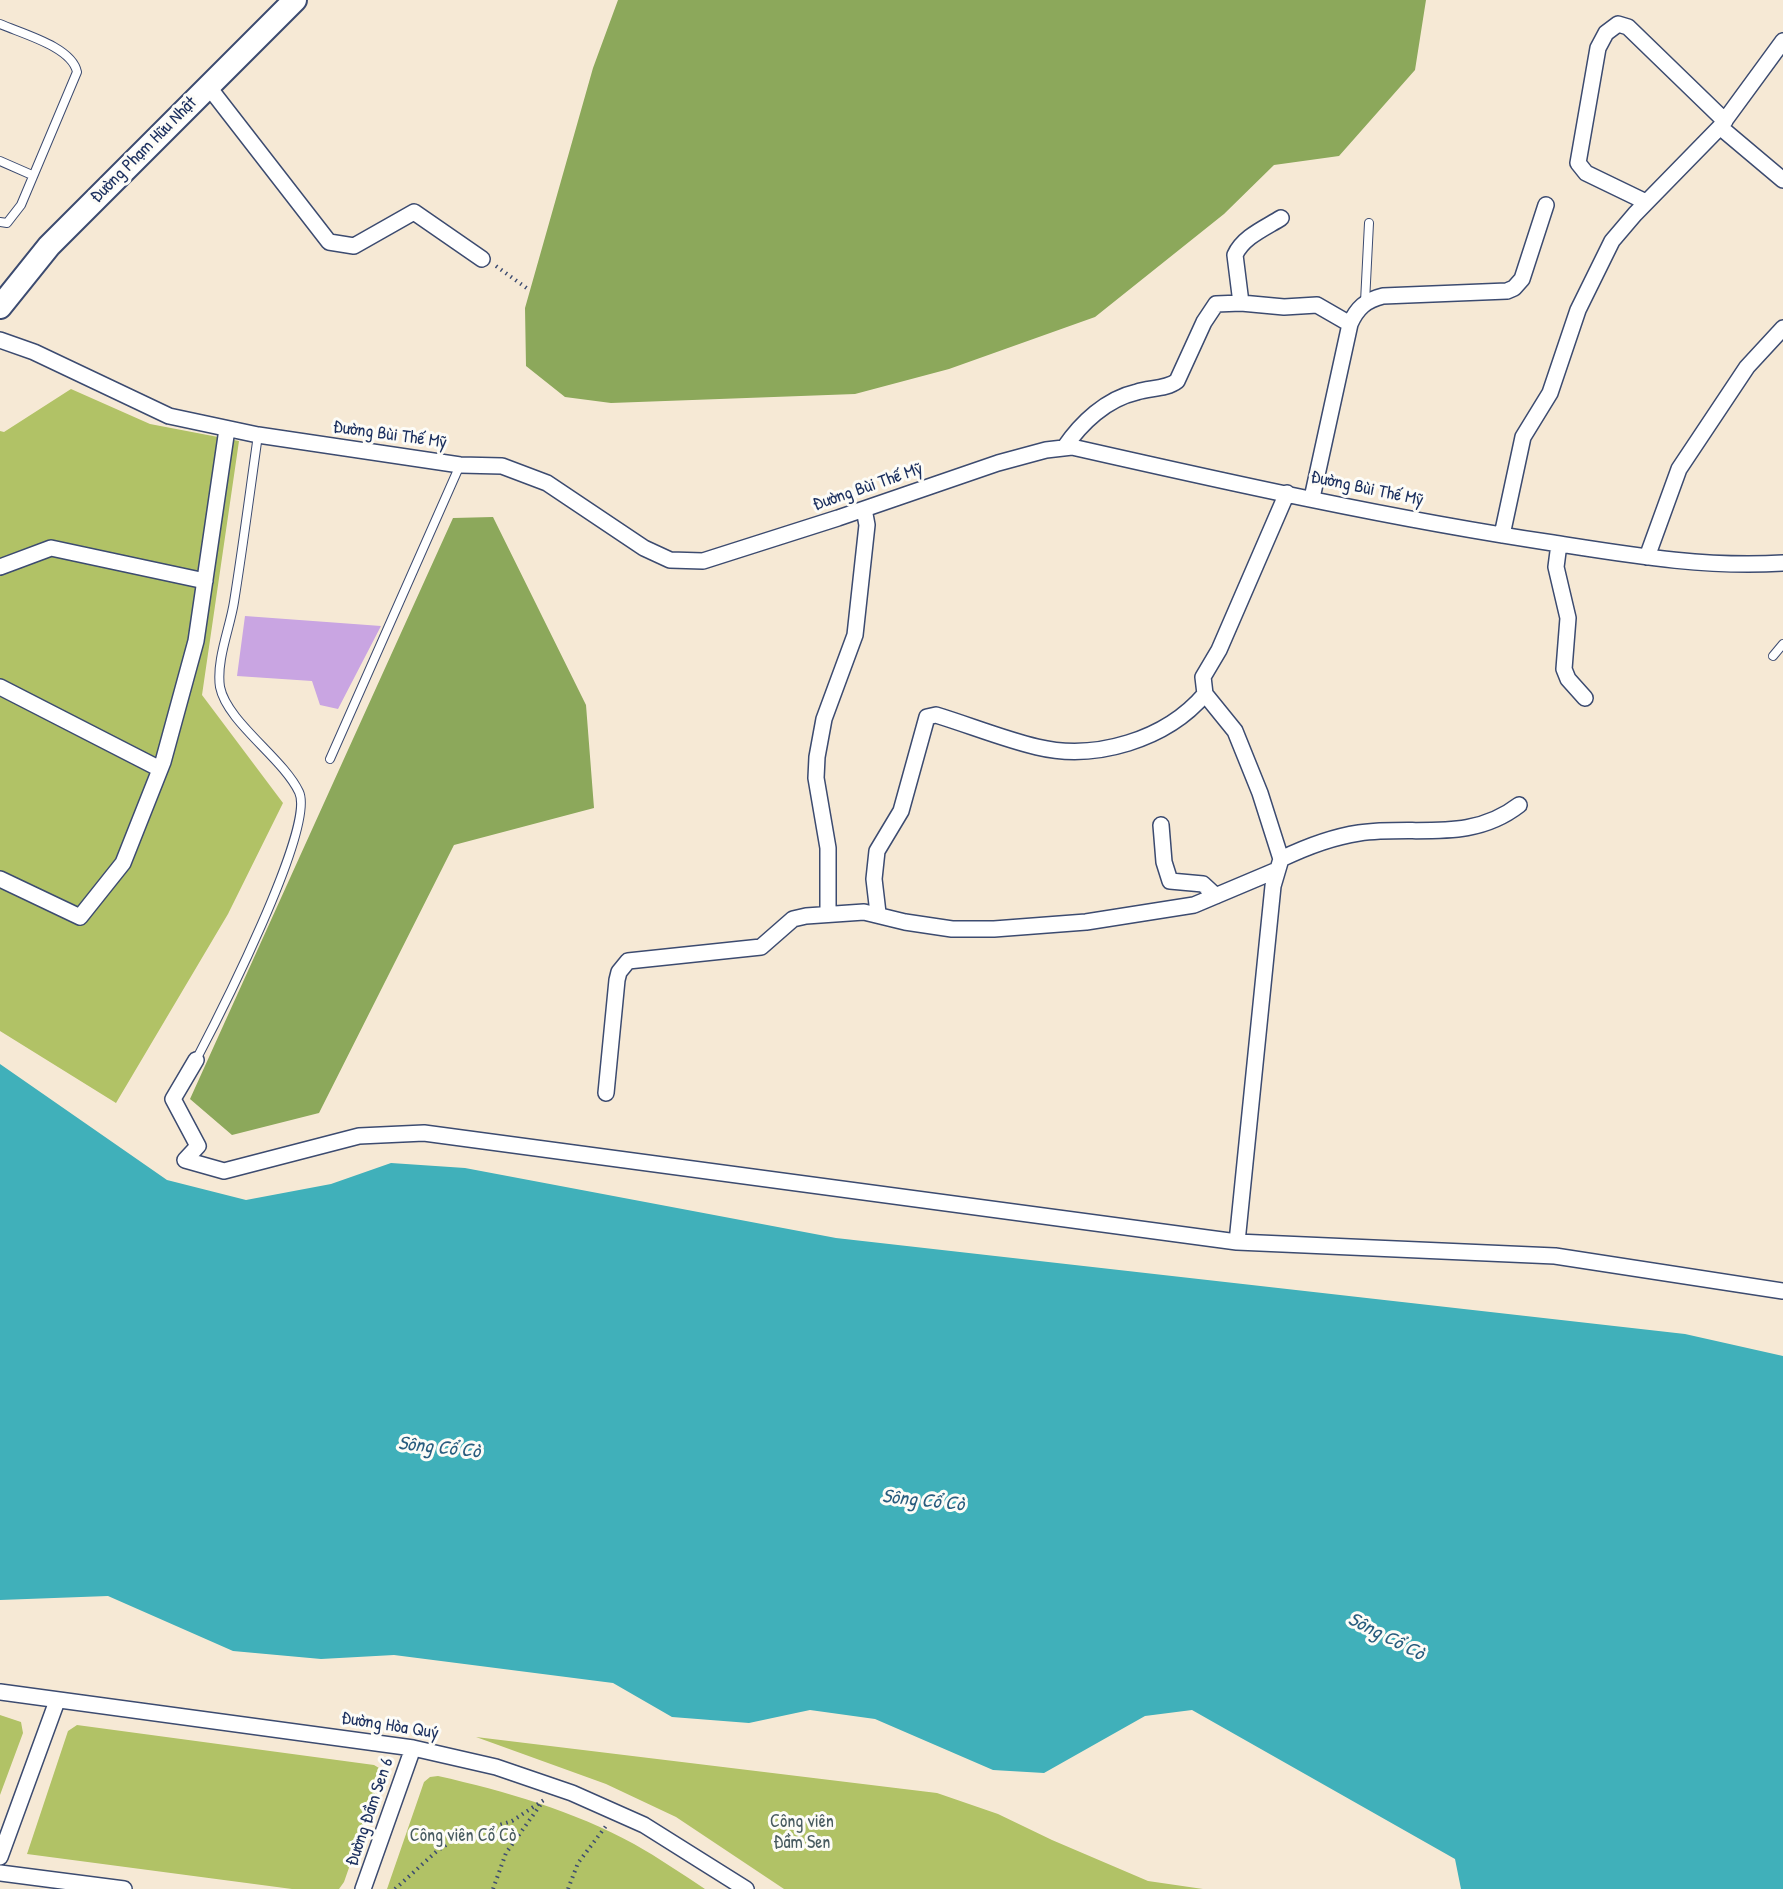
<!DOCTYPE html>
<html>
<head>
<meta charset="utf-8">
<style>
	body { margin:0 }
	canvas { display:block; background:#f6e9d5 }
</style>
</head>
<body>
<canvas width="1783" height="1889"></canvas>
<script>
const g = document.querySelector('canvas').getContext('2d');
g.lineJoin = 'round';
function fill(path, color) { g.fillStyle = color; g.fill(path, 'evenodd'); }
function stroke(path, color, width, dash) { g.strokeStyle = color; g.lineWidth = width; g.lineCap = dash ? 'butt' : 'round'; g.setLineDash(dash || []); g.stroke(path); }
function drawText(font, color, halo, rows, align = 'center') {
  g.font = font + ' "Patrick Hand",sans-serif'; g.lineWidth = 6; g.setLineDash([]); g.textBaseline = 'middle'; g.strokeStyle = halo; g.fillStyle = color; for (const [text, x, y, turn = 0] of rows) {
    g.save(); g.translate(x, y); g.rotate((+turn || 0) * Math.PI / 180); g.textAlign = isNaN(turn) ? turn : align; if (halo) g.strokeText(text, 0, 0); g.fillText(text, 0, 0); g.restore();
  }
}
fill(new Path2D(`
	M71,389L150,424L239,441L202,695L283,803L228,914L116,1103L0,1031V431L4,432Z
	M0,1715L21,1722L23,1733L0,1795Z
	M77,1725L374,1765L379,1768L381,1776L344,1882L339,1889H292L27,1854L68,1731Z
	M476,1737L937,1793L998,1814L1052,1840L1148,1881L1203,1889H784L676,1817L606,1784Z
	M438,1776C505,1791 574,1811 634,1844C659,1858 682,1874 705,1889H387L424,1782L430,1777Z`), '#b1c266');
fill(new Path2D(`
	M618,0H1426L1415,70L1339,156L1274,165L1224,214L1095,317L949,369L855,394L611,403L565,397L526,366L525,308L593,68Z
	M493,517L586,705L594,808L454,845L319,1113L232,1135L190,1099L453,518Z`), '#8ca85b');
fill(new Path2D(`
	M0,1064L167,1180L246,1200L331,1184L391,1163L465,1168L836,1238L1685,1334L1783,1356V1889H1461L1455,1859L1192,1710L1145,1716L1044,1773L993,1770L875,1719L810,1710L749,1723L672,1717L613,1683L394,1655L321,1659L233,1651L108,1596L0,1600Z`), '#40b0ba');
fill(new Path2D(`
	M245,616L381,626L338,709L320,705L312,681L237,676Z`), '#c9a5e2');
const lane = new Path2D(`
	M0,24C23,34 72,47 77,72L21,205L7,223L0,222
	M0,161L32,175
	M1365,302L1369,223
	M1773,656L1783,644
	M330,759L460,465
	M196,1060C217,1020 316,827 299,792C283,758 227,722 220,687C216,660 230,628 234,602C243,546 250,491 258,435`);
const street = new Path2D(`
	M208,86L329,242L354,246L414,212L482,259
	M1720,127L1783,180
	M1646,202L1586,173L1578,163L1598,48L1606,33L1618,24L1628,27L1725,121
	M1241,303L1235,255C1243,237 1265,228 1281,218
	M0,340L34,352L169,416L258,435L460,465L502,466L547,483L644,548L670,560L703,561L838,518L998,463L1046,450L1072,447C1231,483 1392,519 1553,543C1630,555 1705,568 1783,563
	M1064,448C1081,423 1106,399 1137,392C1149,388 1167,389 1177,381L1204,322L1216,304L1241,303L1284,307L1317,305L1350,324
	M1312,498L1350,324C1357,308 1366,300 1383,296L1507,291L1514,288L1522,279L1546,205
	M1502,535L1523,437L1550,393L1578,310L1612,241L1635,214L1720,127L1783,41
	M1559,544L1556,567L1568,618L1564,669L1568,679L1585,698
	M1647,557L1679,469L1747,367L1783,328
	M0,567L51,548L205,581
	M0,687L160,769
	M1161,825L1164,862L1170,881L1203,884L1216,896
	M1281,859C1306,847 1332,837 1359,833C1416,825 1470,843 1519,805
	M0,879L80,917L123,863L163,762L196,641L227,429
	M878,913L874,879L877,851L901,811L927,717L936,715C969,725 1003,739 1037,747C1095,761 1166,740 1205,694
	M828,914V848L816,778L817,757L824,719L855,635L867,525L864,509
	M196,1060L173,1099L198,1146L185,1160L224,1171L359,1136L424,1133L1237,1242L1555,1256L1783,1291
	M606,1093L617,980L619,972L628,961L761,947L793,919L806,916L864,912L905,922L952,929H994L1086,922L1194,905L1277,870
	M1237,1242L1273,886L1281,859L1260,793L1235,731L1205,694L1203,677L1219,650L1287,493
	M0,1692L413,1748L496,1767L572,1793L644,1825L746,1889
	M0,1857L57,1701
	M0,1873L124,1889
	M363,1889L413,1748`);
const secondary = new Path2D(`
	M0,307L49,246L295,0`);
stroke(lane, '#3c4b70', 10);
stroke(street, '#3c4b70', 18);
stroke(secondary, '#3c4b70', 26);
stroke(new Path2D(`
	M496,266L528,289
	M395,1889L437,1851L455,1839L512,1821L544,1800
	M493,1889L506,1853L541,1804
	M568,1889L578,1863L606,1826`), '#3c4b70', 4, [1.5, 4.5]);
stroke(lane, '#fff', 8);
stroke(street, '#fff', 15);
stroke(secondary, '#fff', 22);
drawText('18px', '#1b2f5e', '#fdfcf7', [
	["Đường Phạm Hữu Nhật",144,150,-45],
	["Đường Bùi Thế Mỹ",390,435,8],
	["Đường Bùi Thế Mỹ",868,487,-19],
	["Đường Bùi Thế Mỹ",1367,489,12],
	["Đường Hòa Quý",390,1726,9],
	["Đường Đầm Sen 6",370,1812,-71]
]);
drawText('18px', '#485b60', '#fdfcf7', [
	["Công viên",802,1822],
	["Đầm Sen",802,1843],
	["Công viên Cổ Cò",463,1836]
]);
drawText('italic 20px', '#285c7e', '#fdfcf7', [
	["Sông Cổ Cò",439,1448,6],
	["Sông Cổ Cò",923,1501,6],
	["Sông Cổ Cò",1386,1637,27]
]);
</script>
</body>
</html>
